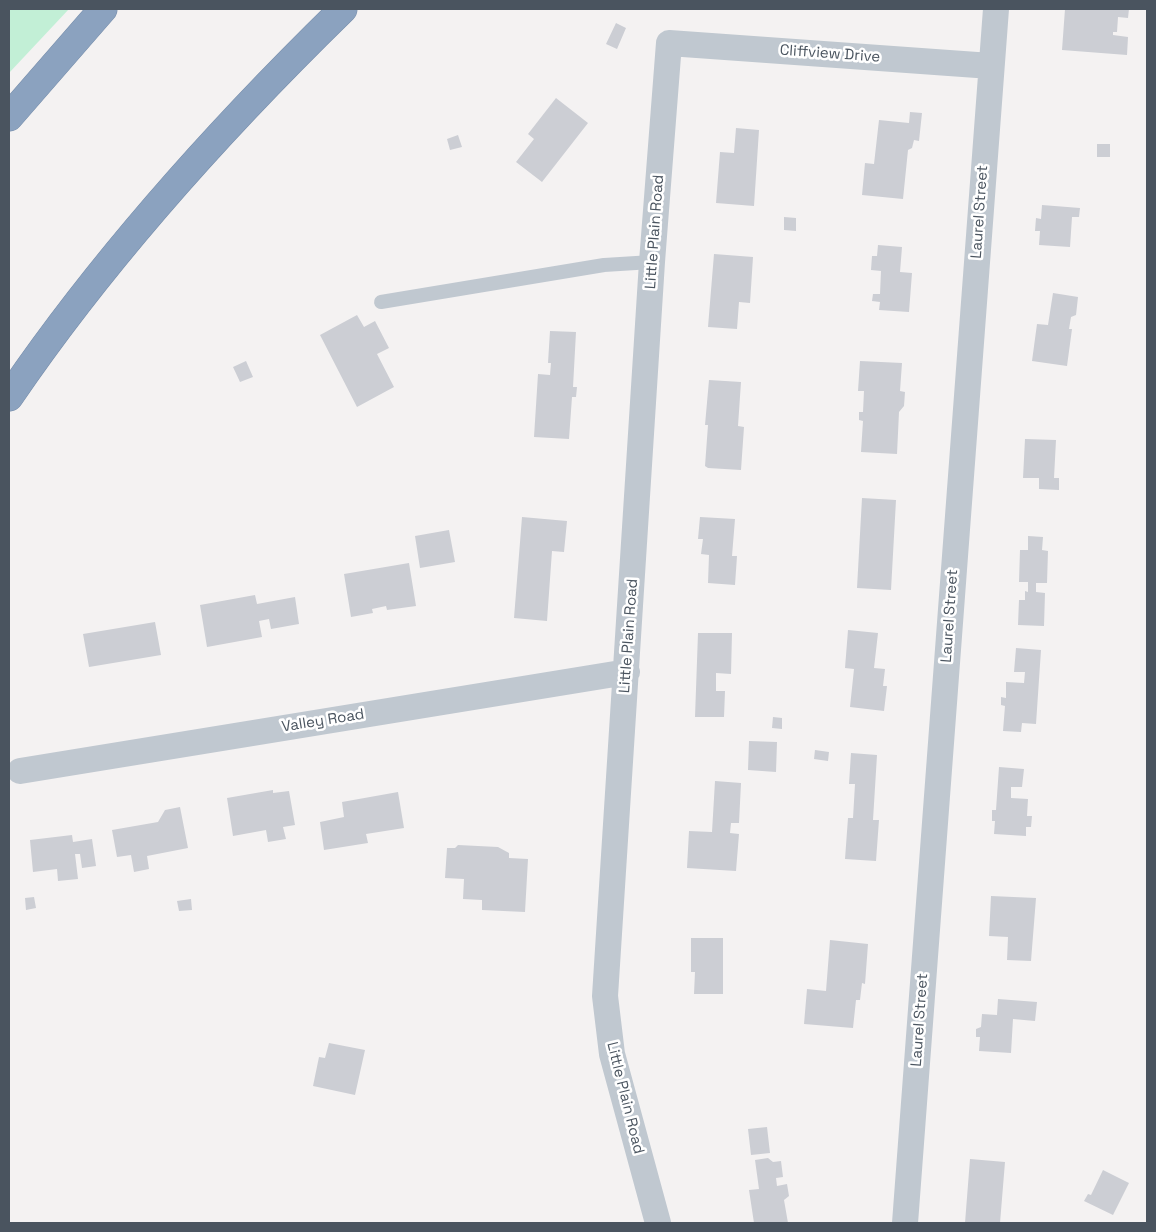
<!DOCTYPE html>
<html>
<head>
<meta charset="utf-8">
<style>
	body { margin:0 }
	#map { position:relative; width:1156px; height:1232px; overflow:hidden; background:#f4f2f2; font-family:"Space Grotesk",sans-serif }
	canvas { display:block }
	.frame { position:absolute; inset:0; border:10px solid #4a545f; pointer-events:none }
</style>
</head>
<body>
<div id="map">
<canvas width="1156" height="1232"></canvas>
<div class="frame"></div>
</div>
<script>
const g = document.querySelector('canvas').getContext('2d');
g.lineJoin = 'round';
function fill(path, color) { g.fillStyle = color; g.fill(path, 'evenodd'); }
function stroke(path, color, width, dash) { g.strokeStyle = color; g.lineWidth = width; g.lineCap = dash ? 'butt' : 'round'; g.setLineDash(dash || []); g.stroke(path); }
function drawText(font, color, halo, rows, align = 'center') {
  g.font = font + ' "Space Grotesk",sans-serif'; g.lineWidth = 5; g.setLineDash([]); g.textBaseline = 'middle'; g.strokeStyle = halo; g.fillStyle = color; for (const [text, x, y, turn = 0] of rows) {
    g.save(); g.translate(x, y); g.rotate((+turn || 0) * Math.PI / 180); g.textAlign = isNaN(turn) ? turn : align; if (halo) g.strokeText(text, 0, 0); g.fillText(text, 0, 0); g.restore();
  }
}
fill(new Path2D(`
	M9,9H69L9,73Z`), '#c2efd6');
fill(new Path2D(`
	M1065,9H1129L1128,18L1118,17L1117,32H1113V35L1128,37L1127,55L1062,50Z
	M616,23L626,28L617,49L606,44Z
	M556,98L588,123L542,182L516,162L534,139L528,134Z
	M910,112L922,113L919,141L914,140L912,148L908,150L903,199L862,195L865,163L874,164L879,120L909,123Z
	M736,128L759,130L754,206L716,203L720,152L734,153Z
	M458,135L462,147L450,150L447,139Z
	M1097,144H1110V157H1097Z
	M1042,205L1080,208L1079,217H1072L1070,247L1039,245L1040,231H1035L1036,218L1041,219Z
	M784,217L796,218V231L784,230Z
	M878,245L902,247L900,272L912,273L909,312L879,310L880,302L872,301L873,294H880L881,271L871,270L872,256H877Z
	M714,254L753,257L750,303L739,302L737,329L708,327Z
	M1053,293L1078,297L1076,315L1071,317L1069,329H1072L1067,366L1032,361L1037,324L1048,325Z
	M357,315L364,327L375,321L389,348L377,354L394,387L357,407L320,335Z
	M550,331L576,332L573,387H577L576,397H572L569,439L534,437L538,374L550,375L551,363H548Z
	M246,361L253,377L240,382L233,367Z
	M860,361L902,363L900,391L905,392L904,406L899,412L897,454L861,452L863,421L859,420V412H863L864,391H858Z
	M709,380L741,382L738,426L744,427L741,470L708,468L705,466L708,425H705Z
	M1025,439L1056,440L1054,478H1059V490L1039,489V478H1023Z
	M862,498L896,500L891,590L857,588Z
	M522,517L567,521L564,552L552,551L547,621L514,618Z
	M700,517L735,519L732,556H737L735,585L708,583L709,555L701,554L703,539H698Z
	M449,530L455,562L420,568L415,536Z
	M1028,536L1043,537L1042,550L1048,551L1047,583H1036V592L1045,593L1044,626L1018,625L1019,600H1025V591L1028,592V582H1019L1020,550H1028Z
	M409,563L416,606L387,610L386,606L372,609L373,613L351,617L344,574Z
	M255,595L257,604L295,597L299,624L271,629L269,619L259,621L262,637L207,647L200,605Z
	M155,622L161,655L89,667L83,634Z
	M848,630L878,633L874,668L885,669L883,686H887L884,711L850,707L854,669L845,668Z
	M698,633H732L731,674L716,673V691H725L724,717H695Z
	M1016,648L1041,650L1036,724L1022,723L1021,732L1003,731L1005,706L1001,705V697L1006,698V682L1024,683L1025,672H1014Z
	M773,717L782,718V729L772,728Z
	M749,741L777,742L776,772L748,770Z
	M815,750L829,752L828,761L814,759Z
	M851,753L877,755L873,820H879L876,861L845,859L848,818H853L855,784H849Z
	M999,767L1024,769L1022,787H1011V798L1028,799L1027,816H1032L1031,827H1026V836L994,834L995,821H992V810H996Z
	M715,781L741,783L739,823H731L730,833L739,834L736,871L687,868L689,831L712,832Z
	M273,790V793L289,791L295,825L283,827L286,839L268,842L266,830L233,836L227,798Z
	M398,792L404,828L366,834L368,843L324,850L320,822L344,817L342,802Z
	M180,807L188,848L147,856L149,869L134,872L131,855L117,857L112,830L158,822L165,810Z
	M72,835L73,842L92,839L96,866L82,868L80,854H75L78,879L58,881L57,869L33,872L30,840Z
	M458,845L498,847L509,853V858L528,859L525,912L482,910V900L463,899L464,879L445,878L447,848H455Z
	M991,896L1036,898L1031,961L1007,960L1008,937L989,936Z
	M34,897L36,908L26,910L25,898Z
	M191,899L192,910L179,911L177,901Z
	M691,938H723V994H694L695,972H691Z
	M830,940L868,944L865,984L862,983L860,1000H856L853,1028L804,1024L807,989L826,991Z
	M998,999L1037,1002L1035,1021L1013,1019L1011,1053L979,1051L980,1037H976V1029L981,1027L982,1014L997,1015Z
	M329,1043L365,1050L355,1095L313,1086L319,1057L325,1058Z
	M767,1127L770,1153L751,1155L748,1129Z
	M768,1158L773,1162L781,1161L783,1177L776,1178L777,1186L787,1184L789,1196L784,1200L788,1223H754L749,1190L759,1189L755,1160Z
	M970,1159L1005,1162L1000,1223H965Z
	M1103,1170L1129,1183L1113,1215L1084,1201L1088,1194L1091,1195Z`), '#ccced4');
const highway = new Path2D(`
	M9,117L103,9
	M9,397C105,256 221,128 343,9`);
stroke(highway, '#768daa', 29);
stroke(new Path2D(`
	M381,302L604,265L652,262`), '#c0c8d0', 14);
stroke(new Path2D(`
	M20,771L627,672
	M658,1223L612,1054L605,996L652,262L669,43L991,66
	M905,1223L996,9`), '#c0c8d0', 26);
stroke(highway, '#8ba2bf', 28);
drawText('15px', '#4a545f', '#fff', [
	["Cliffview Drive",830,54,4],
	["Laurel Street",980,212,-86],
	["Little Plain Road",655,232,-86],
	["Laurel Street",950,616,-86],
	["Little Plain Road",629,636,-86],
	["Valley Road",323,721,-9],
	["Laurel Street",920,1020,-86],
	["Little Plain Road",625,1098,76]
]);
</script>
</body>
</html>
